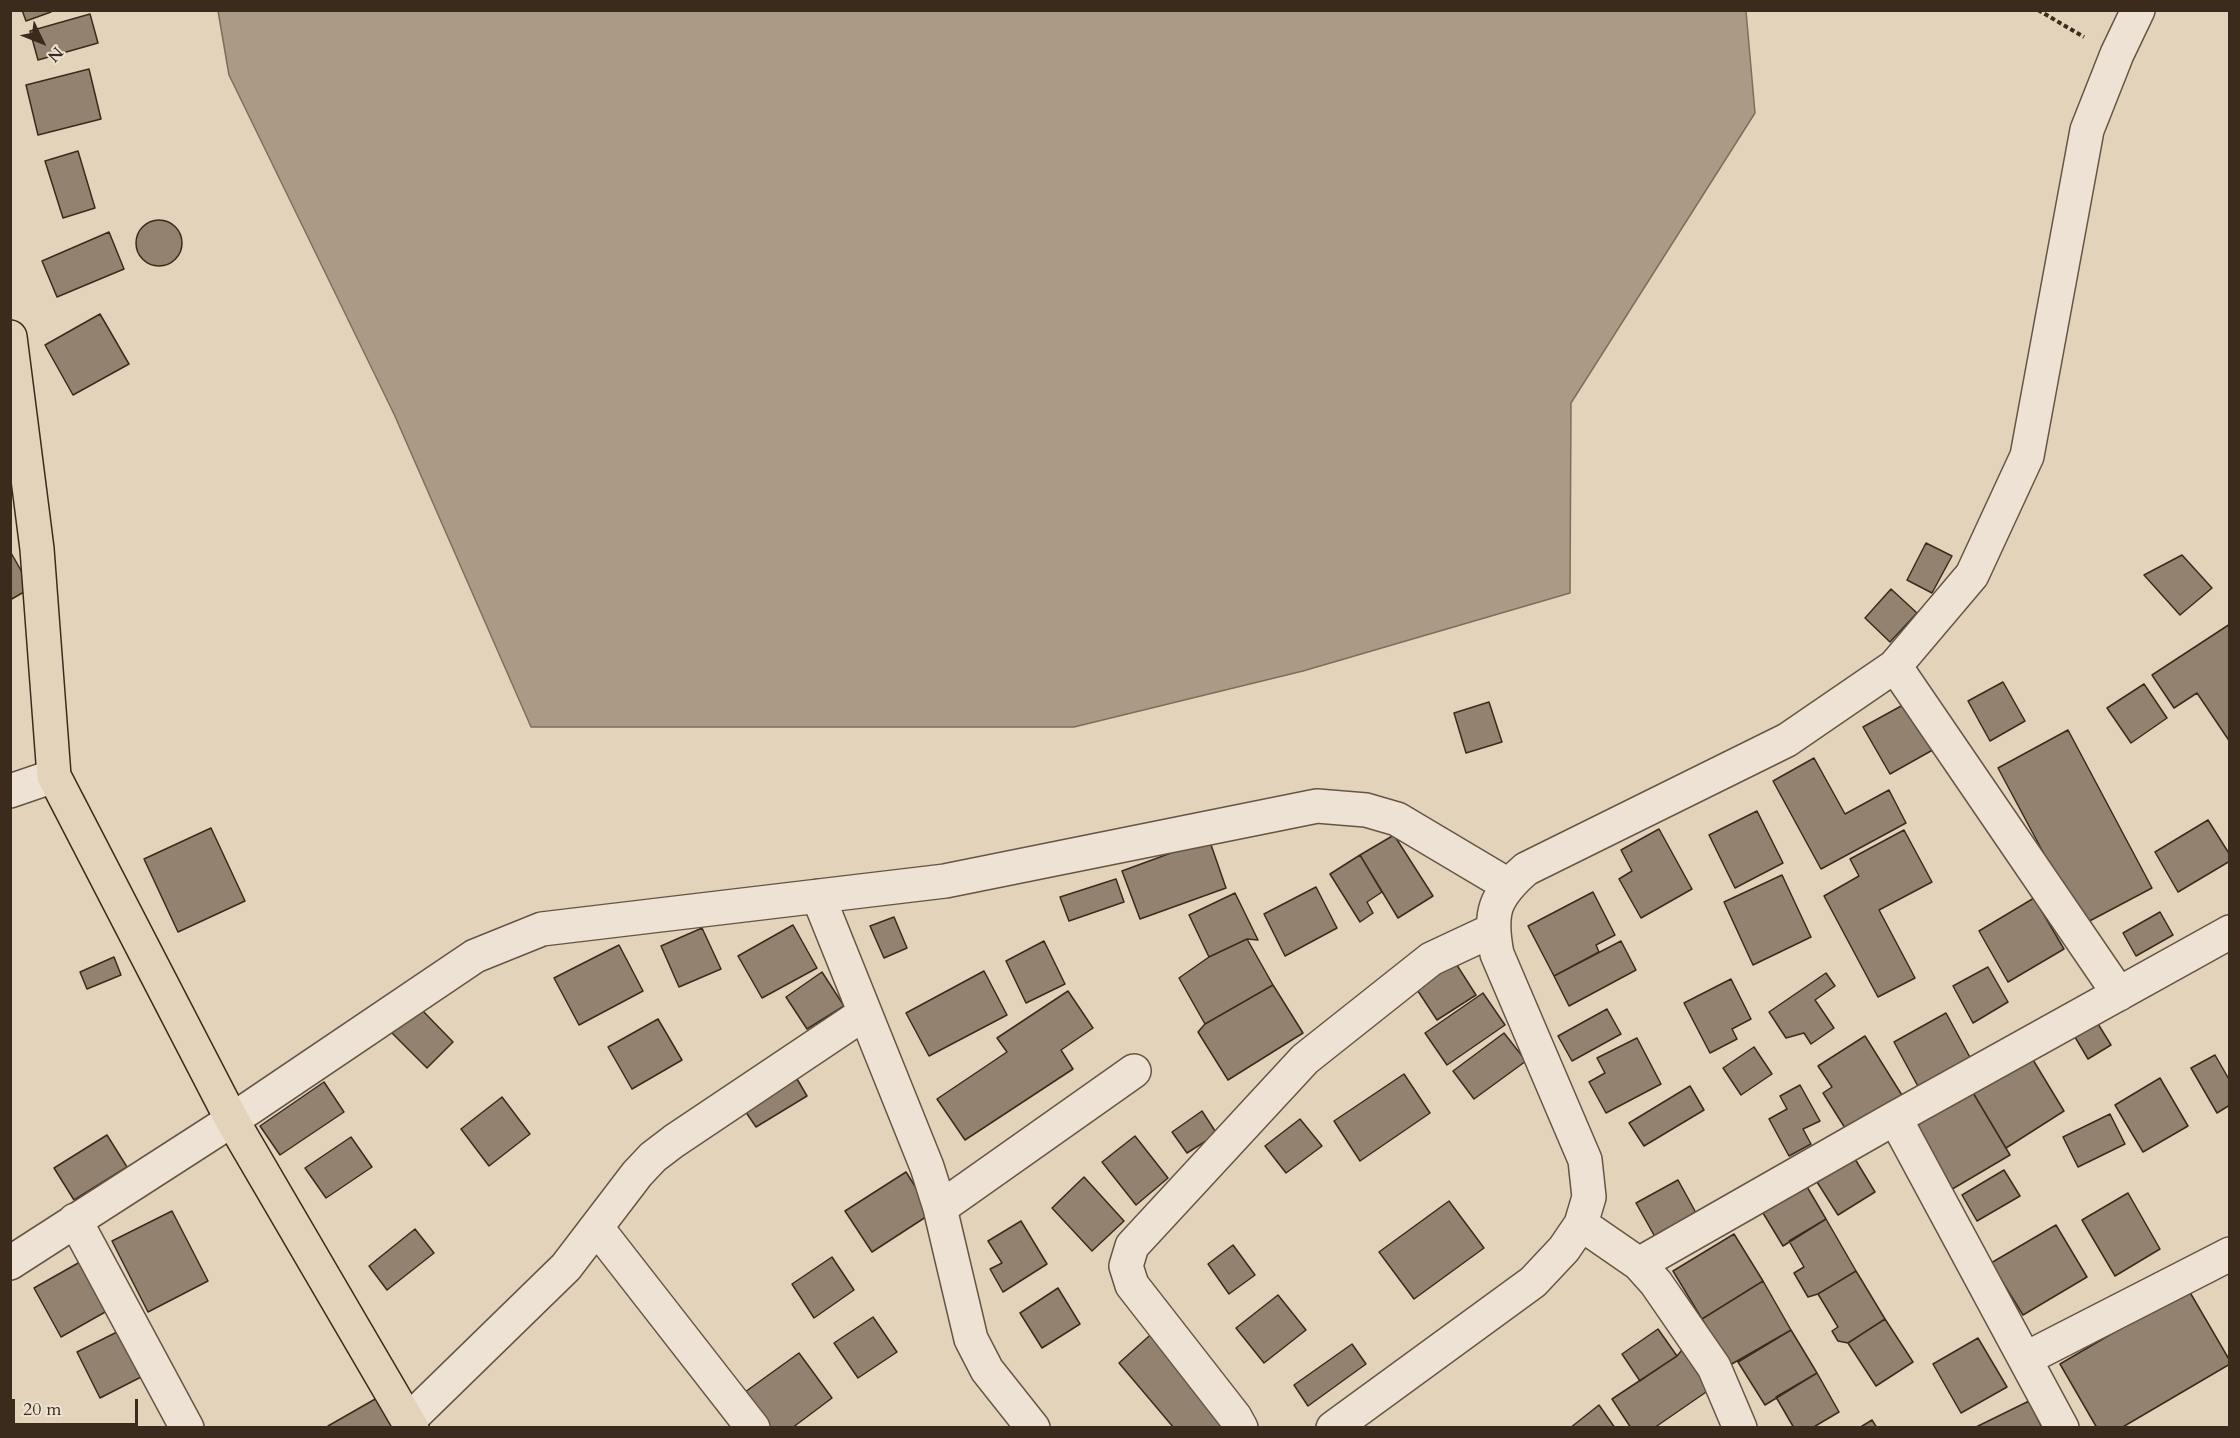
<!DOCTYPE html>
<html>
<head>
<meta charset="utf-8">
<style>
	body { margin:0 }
	#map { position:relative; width:2240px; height:1438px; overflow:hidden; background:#e4d3bb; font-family:Cardo,serif }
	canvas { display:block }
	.frame { position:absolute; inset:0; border:12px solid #3b2b1c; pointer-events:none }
	.north { position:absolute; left:12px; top:12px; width:60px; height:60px; -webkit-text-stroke:4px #ede2d3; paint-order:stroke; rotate:133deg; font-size:16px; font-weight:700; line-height:24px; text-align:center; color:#3b2b1c }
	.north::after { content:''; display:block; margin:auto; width:21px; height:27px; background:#3b2b1c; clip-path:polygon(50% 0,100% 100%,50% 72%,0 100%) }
	.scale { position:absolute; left:12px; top:1399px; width:126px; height:27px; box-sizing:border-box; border:3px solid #3b2b1c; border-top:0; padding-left:8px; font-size:18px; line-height:21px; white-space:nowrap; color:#3b2b1c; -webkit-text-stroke:4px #ede2d3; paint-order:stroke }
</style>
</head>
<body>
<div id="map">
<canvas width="2240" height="1438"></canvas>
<div class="frame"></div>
<div class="north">N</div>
<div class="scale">20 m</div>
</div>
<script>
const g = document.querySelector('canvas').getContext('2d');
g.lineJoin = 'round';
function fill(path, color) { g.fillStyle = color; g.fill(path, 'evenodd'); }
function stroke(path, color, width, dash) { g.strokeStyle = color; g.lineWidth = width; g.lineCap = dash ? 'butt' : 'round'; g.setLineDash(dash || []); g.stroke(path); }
const water = new Path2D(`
	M218,11H1746L1755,113L1571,403L1570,593L1303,671L1074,727H531L394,414L229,75Z`);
fill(water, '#ab9a85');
stroke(water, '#7e6e5b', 1.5);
const building = new Path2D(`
	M22,10H50L51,12L26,21Z
	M90,14L98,43L38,60L30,31Z
	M89,69L101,119L38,135L26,85Z
	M78,151L95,208L63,218L45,161Z
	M136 243a23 23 0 1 1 46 0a23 23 0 1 1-46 0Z
	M109,232L124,269L57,297L42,261Z
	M100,314L129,364L73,395L45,345Z
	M1926,543L1952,556L1932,593L1907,580Z
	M10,551L31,588L10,600Z
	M2182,555L2212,588L2180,615L2144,575Z
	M1891,589L1917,613L1890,642L1865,618Z
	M2230,624V742L2197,693L2174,708L2152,675Z
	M2003,682L2025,721L1990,741L1968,701Z
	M2144,684L2167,718L2131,743L2107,708Z
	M1912,700L1938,747L1890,774L1863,727Z
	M1489,702L1502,742L1466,753L1454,713Z
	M2068,730L2152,888L2082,925L1998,768Z
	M1814,758L1845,814L1889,790L1906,823L1821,869L1773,781Z
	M1757,811L1783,863L1735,888L1709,835Z
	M2208,820L2230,855V861L2178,892L2155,852Z
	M211,828L245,901L178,932L144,859Z
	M1659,829L1692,889L1641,918L1619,879L1632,871L1621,850Z
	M1904,830L1932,882L1879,910L1915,978L1878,997L1824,896L1859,876L1850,859Z
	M1394,835L1433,896L1398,918L1360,855Z
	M1209,839L1226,888L1140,919L1122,871Z
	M1360,855L1382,892L1367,902L1373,913L1360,922L1330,874Z
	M1782,875L1811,937L1753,965L1724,902Z
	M1116,879L1124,902L1069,921L1060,897Z
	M1316,887L1337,928L1285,956L1264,914Z
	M1593,892L1615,935L1596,945L1599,952L1554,976L1528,926Z
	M1235,893L1258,940L1247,939L1209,957L1189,915Z
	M2034,898L2064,949L2008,982L1979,931Z
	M2160,912L2173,935L2136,956L2123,933Z
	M894,917L907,948L884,958L870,926Z
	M793,925L817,968L762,998L738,956Z
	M702,928L721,969L679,987L661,946Z
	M1247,939L1273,985L1205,1024L1179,978L1209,957Z
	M1044,941L1065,984L1026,1003L1006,961Z
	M1621,941L1636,970L1569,1006L1554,976Z
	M619,945L643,991L579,1025L554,978Z
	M114,957L121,975L87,989L80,972Z
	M1453,959L1476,995L1437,1020L1414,985Z
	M1988,967L2008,1002L1973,1023L1953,986Z
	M984,971L1007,1015L929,1056L906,1013Z
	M822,972L844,1006L807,1029L786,997Z
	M1826,973L1835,986L1815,1000L1834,1028L1811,1044L1804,1033L1786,1038L1769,1012Z
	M1731,979L1751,1019L1732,1029L1737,1039L1710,1053L1684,1003Z
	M1273,985L1303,1033L1228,1080L1198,1032L1205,1024Z
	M1068,991L1093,1028L1061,1050L1073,1069L965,1140L937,1099L1007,1052L997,1038Z
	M1483,993L1505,1025L1447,1065L1425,1033Z
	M419,1007L453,1042L427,1068L392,1033Z
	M1607,1009L1621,1034L1572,1061L1558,1036Z
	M1946,1013L1972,1061L1920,1090L1894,1042Z
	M658,1019L682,1060L632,1089L608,1047Z
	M2095,1019L2111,1045L2088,1059L2072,1032Z
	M1504,1033L1526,1061L1474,1099L1453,1071Z
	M1865,1036L1905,1100L1850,1136L1823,1093L1832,1087L1818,1066Z
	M1637,1038L1661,1084L1606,1113L1589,1082L1605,1073L1597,1058Z
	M1754,1047L1772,1074L1741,1095L1723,1068Z
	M2027,1050L2064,1111L2006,1148L1969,1086Z
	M2215,1055L2230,1081V1105L2217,1113L2191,1068Z
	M793,1072L807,1096L756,1127L741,1105Z
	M1404,1074L1430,1113L1360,1161L1334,1121Z
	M2160,1078L2188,1126L2143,1152L2115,1105Z
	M324,1082L344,1112L280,1155L260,1126Z
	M1800,1085L1820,1121L1803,1129L1811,1144L1789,1156L1769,1119L1787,1109L1780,1096Z
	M1690,1086L1704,1110L1644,1146L1629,1123Z
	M1969,1086L2010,1155L1949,1191L1909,1122Z
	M502,1097L530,1134L489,1166L461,1129Z
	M1202,1111L1217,1134L1187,1153L1172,1132Z
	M2110,1114L2125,1144L2078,1167L2063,1137Z
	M1300,1119L1322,1146L1286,1173L1265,1146Z
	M107,1135L127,1167L74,1200L54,1168Z
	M1135,1136L1168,1178L1136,1205L1102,1162Z
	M351,1137L372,1167L326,1198L305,1168Z
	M1855,1159L1875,1192L1838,1215L1817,1182Z
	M2004,1170L2020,1196L1977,1221L1962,1195Z
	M906,1172L932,1213L872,1252L845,1211Z
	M1084,1177L1124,1221L1092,1251L1052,1208Z
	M1678,1180L1701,1222L1659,1244L1636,1203Z
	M1803,1180L1826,1219L1783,1246L1760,1208Z
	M2128,1193L2160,1249L2115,1276L2082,1220Z
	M1449,1201L1484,1248L1414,1299L1379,1252Z
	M172,1211L208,1281L148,1312L112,1241Z
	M1826,1219L1856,1271L1818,1294L1808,1297L1794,1273L1804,1267L1789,1241Z
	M1021,1221L1047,1264L1003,1292L990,1269L1002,1263L988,1241Z
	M2056,1225L2087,1277L2023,1315L1991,1263Z
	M415,1229L434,1253L387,1290L369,1266Z
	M1734,1234L1763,1281L1702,1319L1673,1271Z
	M1233,1245L1255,1275L1229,1294L1208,1264Z
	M832,1257L854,1290L814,1318L792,1284Z
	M87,1258L114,1307L61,1337L34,1288Z
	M1856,1271L1885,1319L1848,1343L1838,1341L1832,1331L1838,1327L1818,1294Z
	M1763,1281L1791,1330L1730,1365L1702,1319Z
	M1058,1288L1080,1324L1042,1348L1020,1313Z
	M2188,1289L2230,1361V1364L2121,1428H2097L2060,1364Z
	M1278,1295L1306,1330L1264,1363L1236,1328Z
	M873,1317L897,1352L858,1378L834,1343Z
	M1885,1319L1913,1362L1876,1386L1848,1343Z
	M1157,1329L1232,1416L1219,1428H1174L1119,1363Z
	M1658,1329L1677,1356L1640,1381L1622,1354Z
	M121,1330L145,1375L100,1398L77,1352Z
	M1791,1330L1817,1373L1765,1405L1738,1362Z
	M1978,1338L2007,1387L1961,1413L1933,1364Z
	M1352,1344L1366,1364L1308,1406L1294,1385Z
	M1682,1350L1709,1390L1654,1428H1631L1612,1399L1677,1356Z
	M799,1353L832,1398L792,1428H770L745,1392Z
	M1817,1373L1839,1412L1812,1428H1794L1776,1397Z
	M384,1394L403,1428H329L328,1426Z
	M2029,1401L2042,1428H1974Z
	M1599,1405L1615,1428H1570Z
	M1872,1420L1877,1428H1859Z`);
fill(building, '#93826f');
stroke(building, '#3b2b1c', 1.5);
const minor = new Path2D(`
	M1895,666L2119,994
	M10,791L54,776
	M818,896L927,1167L940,1208L971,1339L987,1370L1033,1428
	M1895,1118L2062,1428
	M940,1208L1134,1071
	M75,1220L187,1428
	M1581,1224L1639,1264L1656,1283L1714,1367L1740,1428
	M597,1228L753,1428
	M10,1263L232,1120L475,956L542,929L945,881L1317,806L1366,810L1397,819L1508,885
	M1639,1264L1895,1118L2230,932
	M2025,1359L2230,1254
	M408,1421L566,1267L637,1174L653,1157L674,1141L865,1013
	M1241,1428L1235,1417L1132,1285L1126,1266L1132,1246L1305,1059L1431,959L1493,930
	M1333,1428L1533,1282L1564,1249L1581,1224L1589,1197L1585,1160L1497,954C1489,912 1494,897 1526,869L1787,740L1895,666L1972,575L2027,456L2087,130L2117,54L2138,10`);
const major = new Path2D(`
	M10,337L37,549L54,776L232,1120L412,1428`);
stroke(minor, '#655544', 36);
stroke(major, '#3b2b1c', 36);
stroke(new Path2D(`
	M2038,10L2084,37`), '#3b2b1c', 4, [4.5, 3]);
stroke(minor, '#ede2d3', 33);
stroke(major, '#e4d3bb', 33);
</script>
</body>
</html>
